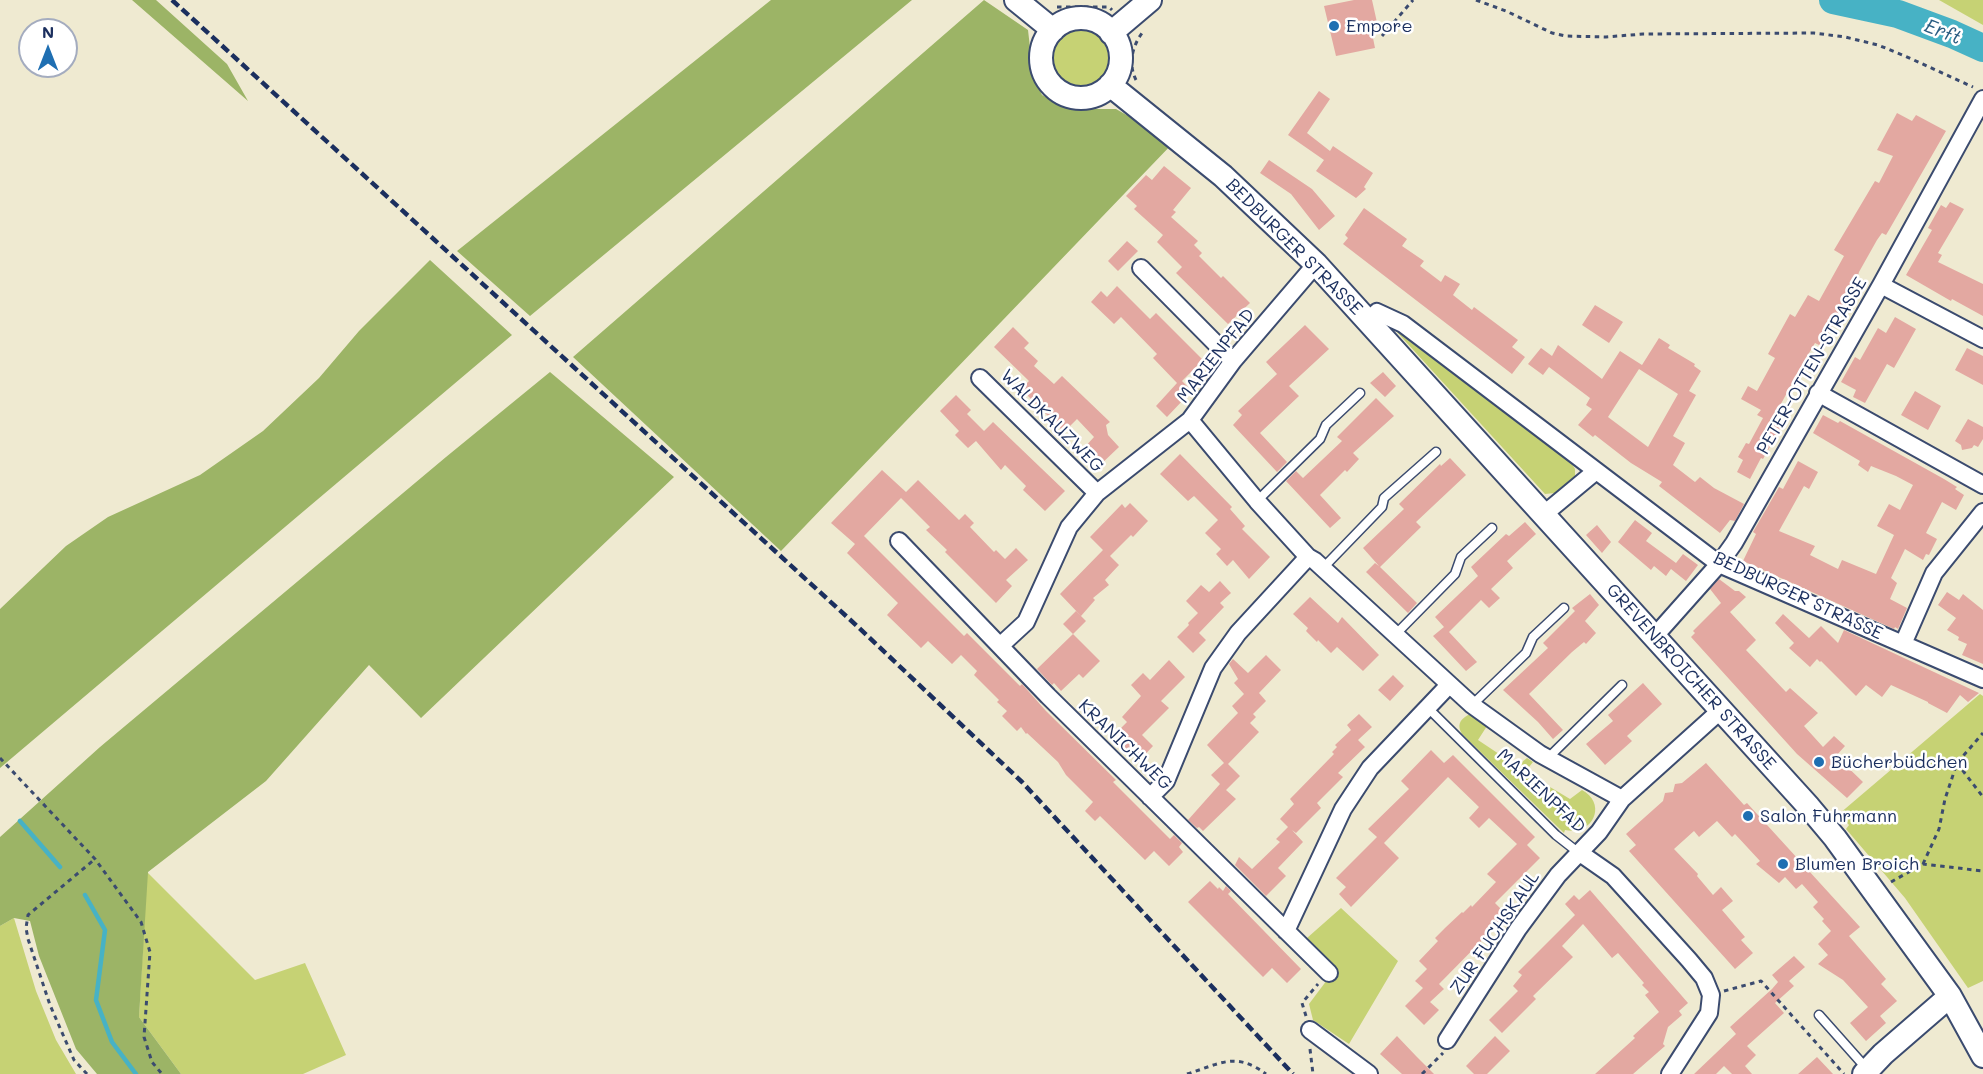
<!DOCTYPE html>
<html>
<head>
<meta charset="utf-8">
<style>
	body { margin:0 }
	#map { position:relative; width:1983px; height:1074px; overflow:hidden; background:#efead1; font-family:Mali,sans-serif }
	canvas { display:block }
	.north { position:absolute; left:18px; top:18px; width:60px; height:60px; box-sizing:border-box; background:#fff; border:2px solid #a4acbf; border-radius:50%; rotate:0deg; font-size:16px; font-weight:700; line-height:24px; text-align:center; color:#1b2f5e }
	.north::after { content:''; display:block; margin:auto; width:21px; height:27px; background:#1f6fb2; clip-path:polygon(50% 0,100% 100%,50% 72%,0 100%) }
</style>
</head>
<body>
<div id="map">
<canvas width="1983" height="1074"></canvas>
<div class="north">N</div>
</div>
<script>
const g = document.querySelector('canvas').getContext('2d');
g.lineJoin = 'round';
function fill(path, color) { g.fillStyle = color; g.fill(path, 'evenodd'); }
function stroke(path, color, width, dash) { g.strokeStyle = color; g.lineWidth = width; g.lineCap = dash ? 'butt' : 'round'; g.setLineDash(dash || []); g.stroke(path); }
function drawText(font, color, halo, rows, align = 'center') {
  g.font = font + ' Mali,sans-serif'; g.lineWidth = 5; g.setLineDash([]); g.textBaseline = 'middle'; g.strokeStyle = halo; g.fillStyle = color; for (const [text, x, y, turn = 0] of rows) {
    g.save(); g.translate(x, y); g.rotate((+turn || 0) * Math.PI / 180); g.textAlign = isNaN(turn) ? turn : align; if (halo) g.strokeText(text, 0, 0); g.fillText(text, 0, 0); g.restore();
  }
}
fill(new Path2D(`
	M1939,0H1983V25Z
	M1050 58a30 30 0 1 1 60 0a30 30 0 1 1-60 0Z
	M1395,330L1572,464L1575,469V476L1555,493L1545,494Z
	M1980,694L1983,696V981L1968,988L1905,898L1846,829L1849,825L1839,814Z
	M1468,715H1474L1487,726L1478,740L1517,766L1527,758L1533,762L1525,772L1570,799L1582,790C1607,803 1594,836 1565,830L1564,833L1462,734C1457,726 1459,720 1468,715Z
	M147,872L255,980L305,963L346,1055L303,1074H181L139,1017Z
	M1341,908L1398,961L1349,1044L1313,1020L1309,1004L1336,968L1307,938Z
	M14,918L36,991L56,1040L76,1074H0V926Z`), '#c6d274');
fill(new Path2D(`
	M132,0H156L227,64L248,101Z
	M771,0H912L530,316L457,251Z
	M984,0L1028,30L1033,74L1042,95L1069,109H1116L1174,142L781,551L573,357Z
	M430,260L512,335L0,768V609L66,546L108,517L200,475L263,431L319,378L359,331Z
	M550,372L674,477L421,718L369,665L266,781L148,872L139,1017L181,1074H97L76,1049L39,956L30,921L14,918L0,926V837L100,747L446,457Z`), '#9cb466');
stroke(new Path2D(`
	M20,821L60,867
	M85,895L105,930L96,1000L112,1042L136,1074`), '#47b2c5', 4.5);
stroke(new Path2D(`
	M1833,0L1898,14L1952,34L1983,48`), '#47b2c5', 28);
fill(new Path2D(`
	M1354,0H1372L1378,27L1371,28L1375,48L1336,56L1324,6Z
	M1319,91L1330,99L1307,133L1330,151L1333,146L1373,173L1364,187L1366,189L1356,198L1316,171L1324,160L1288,135Z
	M1897,113L1912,121L1916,115L1946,131L1889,230L1886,235L1882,233L1877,240L1859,272L1857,279L1861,281L1846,308L1843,307L1821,346L1815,343L1802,365L1776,413L1786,419L1763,459L1761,458L1750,479L1737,472L1743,460L1738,457L1746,443L1749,444L1763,418L1757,415L1761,410L1741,399L1748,386L1757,391L1775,358L1768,354L1790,314L1795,317L1808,295L1819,301L1844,256L1834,250L1875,181L1879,183L1893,156L1877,150Z
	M1269,160L1312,189L1335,216L1319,230L1291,194L1260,173Z
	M1164,166L1191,188L1173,210L1176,212L1171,217L1198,241L1194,245L1202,253L1199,256L1221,278L1223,276L1250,303L1228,324L1176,273L1182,267L1157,242L1163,235L1134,209L1137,206L1126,196L1146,175L1152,180Z
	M1950,202L1964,209L1938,253L1942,255L1938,262L1983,284V316L1952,299L1951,301L1906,275L1932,230L1928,228L1941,205L1946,208Z
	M1364,208L1407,239L1402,246L1424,261L1420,266L1441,282L1445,275L1460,284L1453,295L1472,310L1474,307L1518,340L1512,347L1525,357L1512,374L1343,244L1348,238L1345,235Z
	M1127,241L1138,251L1118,271L1108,261Z
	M1117,286L1150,319L1156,313L1203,360L1182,381L1190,389L1183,395L1185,398L1167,417L1156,406L1177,383L1153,358L1157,354L1121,317L1114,324L1091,302L1101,291L1107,297Z
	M1595,305L1623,322L1609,343L1582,325Z
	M1895,317L1916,329L1894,368L1887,364L1865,403L1853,397L1856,390L1841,382L1855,357L1860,360L1878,328L1886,333Z
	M1305,325L1329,349L1289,386L1299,396L1260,433L1287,462L1277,472L1233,425L1242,415L1238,411L1277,374L1266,362Z
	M1013,327L1029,343L1024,348L1038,361L1034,366L1054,384L1062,376L1110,422L1106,425L1108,435L1119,447L1099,466L1083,449L1094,437L1077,419L1064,432L1021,389L1029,381L994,347Z
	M1659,338L1670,345L1668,348L1695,364L1694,366L1701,371L1689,391L1696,395L1673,436L1685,443L1673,465L1695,482L1700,477L1714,488L1744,504L1735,521L1730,520L1720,533L1659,486L1662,482L1631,463L1595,435L1593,437L1578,425L1592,409L1586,405L1590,398L1549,367L1543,375L1528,364L1541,348L1552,356L1558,345L1602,379L1620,351L1642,365ZM1639,369L1678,394L1648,447L1608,417Z
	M1967,348L1983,356V385L1955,370Z
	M1383,372L1396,386L1385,397L1370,383Z
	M1915,391L1941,406L1928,430L1901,415Z
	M956,395L971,410L967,414L984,431L993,422L1065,491L1045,511L1023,490L1026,486L1005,465L1001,470L976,441L968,448L955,435L959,431L940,411Z
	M1376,398L1394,416L1353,453L1359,459L1347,472L1345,470L1320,495L1341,518L1330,528L1286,481L1296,471L1303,478L1342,441L1337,437Z
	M1823,415L1838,423L1840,421L1944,479L1957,487L1955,489L1964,495L1956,510L1942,502L1926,533L1937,539L1929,555L1926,554L1923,560L1905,549L1891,578L1897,583L1890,599L1907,608L1898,629L1895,627L1894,629L1743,561L1756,534L1753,532L1779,487L1783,489L1798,461L1818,472L1809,489L1804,486L1779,531L1815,546L1810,555L1838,569L1842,560L1876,574L1894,535L1877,526L1889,504L1900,510L1913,485L1896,476L1871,466L1868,472L1858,465L1860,461L1813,433Z
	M1968,419L1983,427V439L1978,447L1974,445L1972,448L1962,450L1961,445L1955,441Z
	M1180,454L1232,507L1230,509L1245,526L1242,529L1270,557L1249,579L1233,560L1227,566L1216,554L1221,549L1205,533L1218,520L1194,496L1188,501L1160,474Z
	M1450,458L1466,475L1416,522L1421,527L1380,567L1417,603L1408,613L1366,572L1375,563L1379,566L1363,548L1404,509L1399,504L1440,464L1441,466Z
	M882,470L906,492L918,480L959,520L965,514L974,523L970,527L994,552L996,550L1005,559L1016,548L1028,560L1006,580L1012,586L996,603L945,552L947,550L926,530L930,527L901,498L864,536L964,636L967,633L1020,686L1022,684L1046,711L1116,780L1113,782L1170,839L1174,835L1182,843L1179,847L1183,852L1169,866L1154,851L1145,860L1100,816L1095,821L1085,811L1093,802L1066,775L1058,762L1027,733L1026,734L1021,727L1017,731L1002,716L1007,711L997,702L999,700L974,675L977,671L961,655L952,664L928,641L921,648L887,615L898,603L847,553L855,544L831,523Z
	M1130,503L1148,521L1133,537L1131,535L1110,556L1119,565L1105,580L1109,585L1093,598L1095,600L1081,616L1060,594L1103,550L1090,537L1122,504L1125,508Z
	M1635,520L1652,533L1646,541L1676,563L1683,554L1698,565L1686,581L1671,569L1666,576L1654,566L1651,570L1618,542Z
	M1525,522L1536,534L1507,561L1513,568L1491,589L1500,598L1489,608L1481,600L1449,632L1477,662L1466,671L1433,636L1444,627L1435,617L1478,576L1471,567L1506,534L1509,536Z
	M1597,525L1611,542L1602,553L1586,535Z
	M1719,579L1735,591H1739L1746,597L1730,612L1756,640L1746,650L1786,692L1790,688L1818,713L1804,726L1823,747L1834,736L1845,746L1836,756L1863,782L1847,798L1797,754L1691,637L1695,633L1693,631L1721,603L1710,589Z
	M1220,581L1231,593L1220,603L1224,607L1199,633L1206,640L1193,653L1177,637L1189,625L1188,623L1198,613L1186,601L1201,585L1209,592Z
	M1947,592L1959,600L1963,594L1983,610V664L1962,655L1967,644L1958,640L1959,637L1947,630L1956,618L1938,605Z
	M1590,594L1599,605L1585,621L1596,633L1586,644L1584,642L1572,652L1529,694L1563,730L1553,739L1538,722L1503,690L1548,648L1543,643L1575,611L1572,608Z
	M1310,597L1338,623L1342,617L1379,655L1363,671L1337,647L1331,653L1318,640L1317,642L1306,631L1308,628L1293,614Z
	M1076,611L1086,621L1073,634L1063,624Z
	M1783,614L1809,638L1821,626L1838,643L1844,630L1979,693L1968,702L1960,695L1947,713L1928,703V702L1891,685L1882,697L1866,685L1856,696L1821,661L1820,662L1817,659L1810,667L1789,648L1794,643L1775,623Z
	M1073,634L1100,661L1083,678L1079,674L1061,691L1054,683L1052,685L1037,669Z
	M1266,655L1281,670L1259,693L1266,701L1253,714L1256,717L1250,723L1259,732L1228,764L1240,776L1226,790L1236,799L1203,831L1199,827L1197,828L1188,820L1220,784L1211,775L1224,763L1207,745L1238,713L1232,706L1244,694L1234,683L1238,679L1229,664L1233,659L1248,673Z
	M1169,660L1185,677L1161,701L1169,708L1142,735L1153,746L1139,761L1113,736L1127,722L1122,717L1141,696L1131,685L1143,673L1150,680Z
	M1393,675L1404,686L1390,701L1378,690Z
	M1643,683L1662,704L1627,736L1632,741L1605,765L1586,744L1613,721L1608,715Z
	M1359,714L1372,727L1358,740L1365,747L1338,773L1343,777L1317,803L1321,808L1296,833L1292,830L1303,842L1278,868L1286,876L1266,896L1235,865L1239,857L1252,869L1280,842L1276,839L1288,827L1280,819L1294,804L1290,799L1334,754L1332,752L1337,747L1335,745L1351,730L1347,725Z
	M1431,750L1444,763L1453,755L1535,837L1527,845L1540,858L1495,903L1507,915L1439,984L1444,989L1430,1002L1439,1010L1424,1025L1405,1006L1423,988L1415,981L1427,969L1419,961L1438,941L1435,938L1445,928L1462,912L1463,913L1471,905L1472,907L1496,882L1487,874L1517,844L1489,818L1479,828L1469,818L1479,807L1448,777L1384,843L1399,858L1351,907L1339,894L1346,887L1336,878L1377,837L1368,829L1409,789L1401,781Z
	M1706,763L1744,805L1747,803L1860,927L1849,936L1886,979L1881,984L1897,1001L1880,1016L1886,1023L1866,1041L1850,1023L1868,1007L1843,980L1818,964L1828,955L1818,944L1831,931L1822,921L1824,919L1813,907L1818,902L1802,884L1796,889L1785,877L1779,883L1756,864L1760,861L1735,834L1732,837L1717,821L1699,837L1694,831L1674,849L1698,874L1697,876L1713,895L1721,887L1733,901L1722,910L1745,937L1741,940L1753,953L1735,969L1629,851L1636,845L1626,834L1663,801L1665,793L1673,792L1675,784L1682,783Z
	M1210,881L1218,889L1219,887L1223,891L1226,886L1231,891L1228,894L1301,969L1287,983L1272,968L1263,977L1188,902Z
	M1590,890L1688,1003L1679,1011L1682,1015L1668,1027L1663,1044L1665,1046L1633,1074H1595L1635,1038L1633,1036L1659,1012L1645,995L1649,992L1642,985L1644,983L1618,953L1612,958L1583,924L1562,946L1573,957L1533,996L1536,999L1502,1033L1489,1020L1518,991L1513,986L1522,975L1518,972L1575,915L1565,904L1574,895L1579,900Z
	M1794,956L1805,967L1789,981L1794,986L1775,1003L1784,1013L1747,1046L1756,1055L1745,1066L1752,1074H1732L1724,1066L1716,1074H1694L1736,1034L1730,1027L1772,989L1778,982L1772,975Z
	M1397,1036L1416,1056L1434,1074H1402L1380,1054Z
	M1495,1036L1510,1051L1487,1074H1474L1466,1066Z
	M1817,1057L1833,1074H1798Z`), '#e3a8a1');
const lane = new Path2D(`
	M1257,501L1320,439L1326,425L1360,393
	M1323,568L1382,507L1384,498L1436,452
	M1396,634L1455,574L1461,557L1492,528
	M1472,705L1526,653L1533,637L1564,608
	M1428,708L1556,835L1579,853
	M1548,758L1622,685
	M1819,1015L1867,1069`);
const street = new Path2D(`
	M1316,264L1233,361L1190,420L1257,501L1308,557L1315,561L1472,705L1540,754L1622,799
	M1141,268L1233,361
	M1881,285L1983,339
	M1369,321L1377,312L1403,324L1719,564L1983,679
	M980,378L1097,493
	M1818,393L1983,485
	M1543,515L1596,471
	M899,541L1048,696L1329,973
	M1654,637L1719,564L1734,543L1881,285L1983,99
	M1903,644L1934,573L1983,512
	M1000,646L1026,622L1069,527L1097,493L1190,420
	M1150,797L1166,781L1213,668L1238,633L1308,557
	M1580,853L1613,876L1689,960L1704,978L1711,995L1709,1013L1670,1074
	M1286,931L1343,809L1370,768L1449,685
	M1310,1030L1369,1074
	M1447,1040L1518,929L1558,875L1599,832L1622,799L1721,710`);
const secondary = new Path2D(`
	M1016,0L1053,30
	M1041 58a40 40 0 1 1 80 0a40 40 0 1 1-80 0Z
	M1111,33L1150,0
	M1110,85L1223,176L1316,264L1809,807L1835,838L1950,996L1983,1056
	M1864,1074L1883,1054L1950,996`);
stroke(lane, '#3b4b6f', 11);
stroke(street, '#3b4b6f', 20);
stroke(secondary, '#3b4b6f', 26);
stroke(new Path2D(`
	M1476,0L1506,11L1552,33L1566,36L1606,37L1643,34L1814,33L1845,37L1878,45L1905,56L1973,87
	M1057,7H1109L1112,10
	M1382,36L1413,0
	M1136,80C1128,64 1132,47 1142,33
	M0,758L95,859L141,922L150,952L144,1037L152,1062L162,1074
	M1957,763L1983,797
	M1923,864L1939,829L1945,799L1957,763L1983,733
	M1891,882L1923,864L1983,871
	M1724,991L1761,981L1844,1074
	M1306,1016L1302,1003L1318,984
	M1310,1049L1313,1074
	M87,1074L74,1060L50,1005L28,939L26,928L28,915L95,859
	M1187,1074C1220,1064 1235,1051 1266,1074
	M1422,1074L1443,1053`), '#3b4b6f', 3, [4.5, 4.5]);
stroke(lane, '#fff', 8);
stroke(street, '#fff', 16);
stroke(secondary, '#fff', 22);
stroke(new Path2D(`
	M172,0L857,626L1022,782L1293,1074`), '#1b2f5e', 4.5, [9, 4.5]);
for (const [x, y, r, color] of [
	[1334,26,6,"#1f6fb2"],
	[1819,762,6,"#1f6fb2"],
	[1748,816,6,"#1f6fb2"],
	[1783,864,6,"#1f6fb2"]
]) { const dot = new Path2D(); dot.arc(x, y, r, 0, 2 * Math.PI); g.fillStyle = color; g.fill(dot); stroke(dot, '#fff', 2); }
drawText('18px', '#1b2f5e', '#fff', [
	["Empore",1346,26],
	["Bücherbüdchen",1831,762],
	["Salon Fuhrmann",1760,816],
	["Blumen Broich",1795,864]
], 'left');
drawText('18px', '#1b2f5e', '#fff', [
	["BEDBURGER STRASSE",1294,247,45],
	["MARIENPFAD",1216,356,-52],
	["PETER-OTTEN-STRASSE",1812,366,-60],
	["WALDKAUZWEG",1052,421,45],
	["BEDBURGER STRASSE",1798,596,25],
	["GREVENBROICHER STRASSE",1691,677,48],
	["KRANICHWEG",1125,745,44],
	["MARIENPFAD",1541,791,43],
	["ZUR FUCHSKAUL",1495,933,-56]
]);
drawText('italic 20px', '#2a5d82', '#fff', [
	["Erft",1943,32,21]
]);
</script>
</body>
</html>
